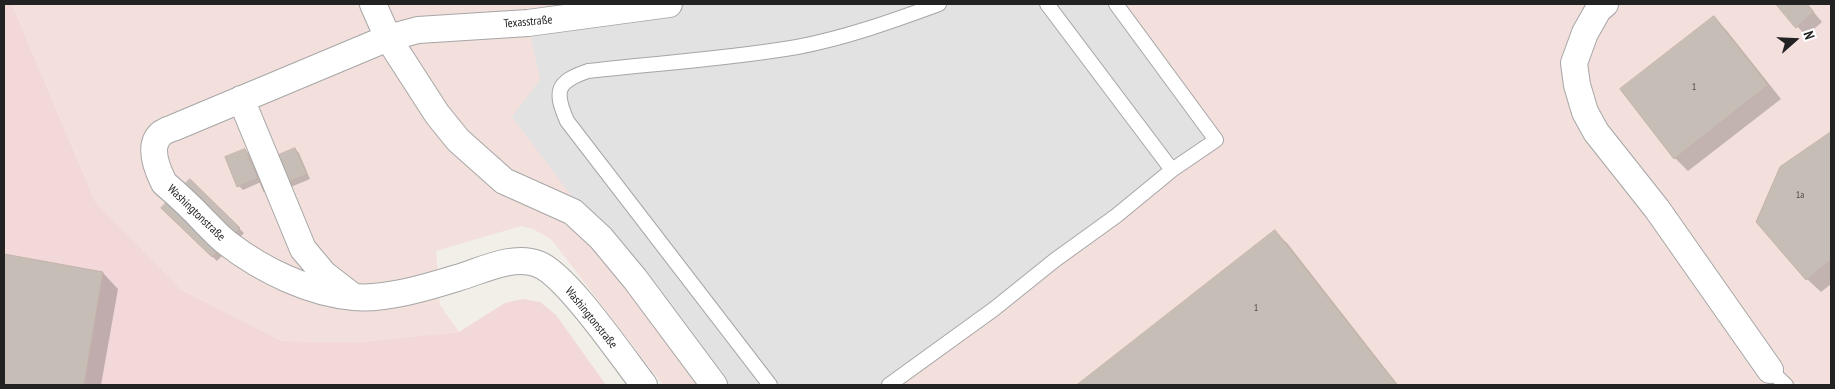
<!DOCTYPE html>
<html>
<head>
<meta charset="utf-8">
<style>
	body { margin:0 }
	#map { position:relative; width:1835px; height:389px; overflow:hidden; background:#f2eee8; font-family:"PT Sans Narrow",sans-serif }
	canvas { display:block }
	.frame { position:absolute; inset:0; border:5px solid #222; pointer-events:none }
	.north { position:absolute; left:1770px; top:15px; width:50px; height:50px; -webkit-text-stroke:4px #fff; paint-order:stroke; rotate:71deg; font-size:14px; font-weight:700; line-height:20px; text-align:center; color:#222 }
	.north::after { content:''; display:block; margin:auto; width:18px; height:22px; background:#222; clip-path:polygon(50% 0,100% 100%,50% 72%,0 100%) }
</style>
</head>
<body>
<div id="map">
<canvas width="1835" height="389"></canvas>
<div class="frame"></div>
<div class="north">N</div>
</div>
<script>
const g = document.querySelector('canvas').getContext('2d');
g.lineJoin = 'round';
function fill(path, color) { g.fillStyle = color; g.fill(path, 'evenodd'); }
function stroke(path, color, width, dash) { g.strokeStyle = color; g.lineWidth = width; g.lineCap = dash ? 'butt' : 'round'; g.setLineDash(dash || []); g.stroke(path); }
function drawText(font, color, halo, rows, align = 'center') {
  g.font = font + ' "PT Sans Narrow",sans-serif'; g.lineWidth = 4; g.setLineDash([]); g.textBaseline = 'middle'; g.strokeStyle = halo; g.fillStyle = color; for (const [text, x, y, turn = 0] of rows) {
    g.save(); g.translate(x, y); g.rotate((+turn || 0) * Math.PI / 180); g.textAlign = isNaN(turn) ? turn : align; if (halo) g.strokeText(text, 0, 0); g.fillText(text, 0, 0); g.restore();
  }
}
fill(new Path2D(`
	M4,4H12L95,201L182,290L282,341L359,342L459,332L505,303L523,299L540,302L556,315L606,385H4Z`), '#f2d8d9');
fill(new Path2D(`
	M12,4H1831V385H1803L1797,382L1794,385H663L551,239L533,229L521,226L436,251L440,305L459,332L359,342L282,341L182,290L95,201Z`), '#f3e0dc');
fill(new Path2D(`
	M669,4H1116L1216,140L889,385H714L512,117L540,80L528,23Z`), '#e2e2e2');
fill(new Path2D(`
	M1777,4H1807L1822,22L1806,36Z
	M1714,17L1727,31L1781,99L1688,171L1675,158Z
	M1831,133V284L1821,292L1807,279L1781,168Z
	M295,149L299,153L310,179L269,196L265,191L261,182L243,190L239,186L245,150L249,154L254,166Z
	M190,181L244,233L217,261L163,208Z
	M1275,232L1287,243L1398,385H1079Z
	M4,256L103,273L118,289L101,385H4Z`), '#0003');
const building = new Path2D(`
	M1776,4H1807L1814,12L1796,28Z
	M1714,16L1768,85L1674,159L1620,89Z
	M1831,132V260L1806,280L1756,222L1780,167Z
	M295,148L307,174L264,192L253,166Z
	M245,149L258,178L237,187L225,157Z
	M190,179L240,228L212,257L161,208Z
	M1275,230L1397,385H1077Z
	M4,254L103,272L84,385H4Z`);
fill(building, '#c7bdb7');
stroke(building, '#c4b3aa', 1);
const lane = new Path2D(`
	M1047,4L1172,170
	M1770,370L1786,385
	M770,385L567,121C554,91 556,82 588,71C658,63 728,59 797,47C845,38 893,21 939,4
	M889,385L994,309L1055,260L1116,216L1172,170L1216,140L1116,4`);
const street = new Path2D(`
	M373,4L388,38L437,114L458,140L504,181L573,212L601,238L635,279L714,385
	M1605,4L1598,10L1585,33L1574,63L1577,85L1585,112L1596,132L1657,209L1770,370
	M241,99L303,249L324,274L350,294
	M644,385C623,358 566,274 538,264C513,254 481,271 457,278C428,287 385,300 354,297C309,293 262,270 227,243C219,237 212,229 205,222C192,208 178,195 164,183C157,169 147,145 162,133C165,131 169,129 173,128L388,38L418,30L528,23L669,4`);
stroke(lane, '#a6a6a6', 16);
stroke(street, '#a6a6a6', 28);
stroke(lane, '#fff', 14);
stroke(street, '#fff', 26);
drawText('10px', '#4b4947', null, [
	["1",1694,87],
	["1a",1800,195],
	["1",1256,308]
]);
drawText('12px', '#222', '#fff', [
	["Texasstraße",528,22,-5],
	["Washingtonstraße",196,213,44],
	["Washingtonstraße",591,318,51]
]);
</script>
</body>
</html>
